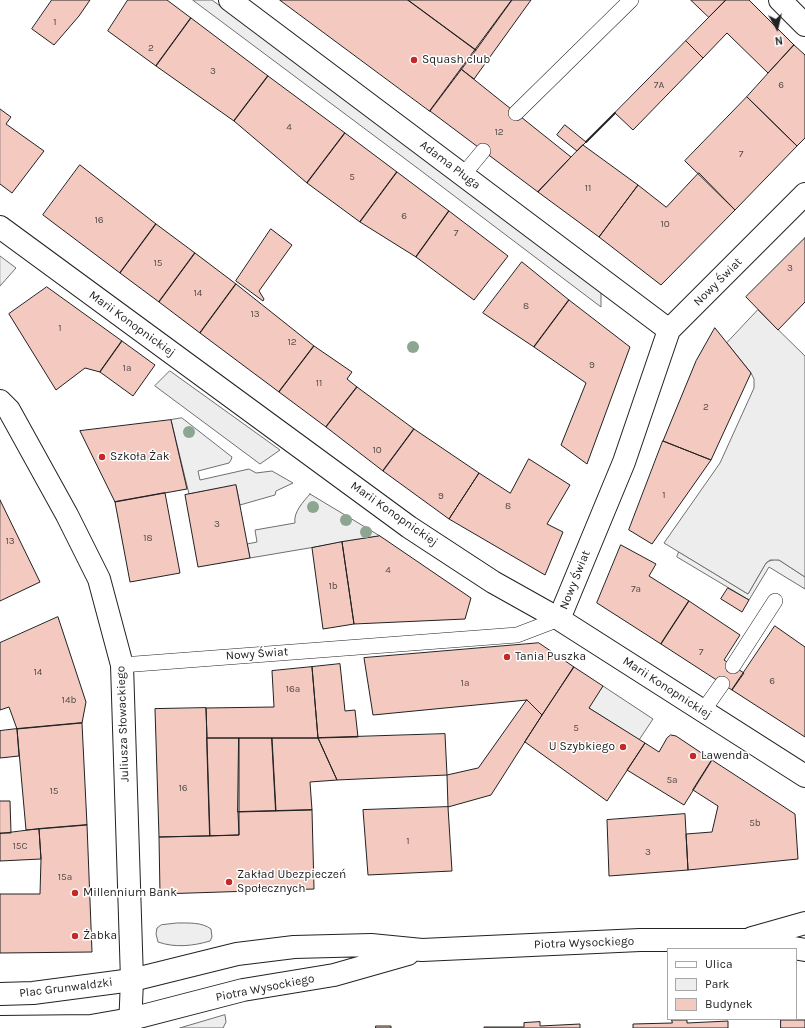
<!DOCTYPE html>
<html>
<head>
<meta charset="utf-8">
<style>
	body { margin:0 }
	#map { position:relative; width:805px; height:1028px; overflow:hidden; background:#fff; font-family:Karla,sans-serif }
	canvas { display:block }
	.legend { position:absolute; left:667px; top:948px; width:130px; height:72px; box-sizing:border-box; background:#fff; border:1px solid #a7a7a7; margin:0; padding:5px 7px; list-style:none; font-size:12px; color:#222 }
	.legend li { display:flex; align-items:center; gap:8px; height:20px }
	.legend b { width:20px; border:1px solid #a7a7a7 }
	.north { position:absolute; left:757px; top:8px; width:40px; height:40px; -webkit-text-stroke:3px #fff; paint-order:stroke; rotate:172deg; font-size:11px; font-weight:700; line-height:16px; text-align:center; color:#222 }
	.north::after { content:''; display:block; margin:auto; width:14px; height:18px; background:#222; clip-path:polygon(50% 0,100% 100%,50% 72%,0 100%) }
</style>
</head>
<body>
<div id="map">
<canvas width="805" height="1028"></canvas>
<ul class="legend">
<li><b style="height:5px;background:#fff"></b>Ulica</li>
<li><b style="height:11px;background:#eee"></b>Park</li>
<li><b style="height:11px;background:#f3c9c0"></b>Budynek</li>
</ul>
<div class="north">N</div>
</div>
<script>
const g = document.querySelector('canvas').getContext('2d');
g.lineJoin = 'round';
function fill(path, color) { g.fillStyle = color; g.fill(path, 'evenodd'); }
function stroke(path, color, width, dash) { g.strokeStyle = color; g.lineWidth = width; g.lineCap = dash ? 'butt' : 'round'; g.setLineDash(dash || []); g.stroke(path); }
function drawText(font, color, halo, rows, align = 'center') {
  g.font = font + ' Karla,sans-serif'; g.lineWidth = 3; g.setLineDash([]); g.textBaseline = 'middle'; g.strokeStyle = halo; g.fillStyle = color; for (const [text, x, y, turn = 0] of rows) {
    g.save(); g.translate(x, y); g.rotate((+turn || 0) * Math.PI / 180); g.textAlign = isNaN(turn) ? turn : align; if (halo) g.strokeText(text, 0, 0); g.fillText(text, 0, 0); g.restore();
  }
}
const green = new Path2D(`
	M0,256L16,268L0,286Z
	M182,418L232,457L231,460L229,463L198,471L200,480L249,469L256,473L272,471L293,483L276,491L275,495L240,505L236,486L189,494L171,420Z
	M310,494L380,536L250,558L247,544L257,542L255,530L295,523C293,512 304,501 310,494Z
	M679,552L748,594L766,563C771,560 774,559 779,560L805,577V589L769,567L749,600L677,557Z
	M603,686L653,719L639,740L589,708Z
	M177,923C188,923 202,922 211,929L212,937L210,941C193,946 175,948 158,942L156,934L157,928L161,925Z
	M225,1015L226,1022L223,1028H180Z`);
fill(green, '#eee');
stroke(green, '#6f6f6f', 1);
const parking = new Path2D(`
	M193,0H212L601,290V307L420,170Z
	M758,310L805,356V577L779,560H770L766,563L748,594L664,543L720,463L754,388V379L751,373L727,343Z
	M170,371L280,450L260,464L155,386Z`);
fill(parking, '#ededed');
stroke(parking, '#6f6f6f', 1);
const building = new Path2D(`
	M52,0H90L79,16L54,45L32,29Z
	M128,0H167L191,18L156,66L108,31Z
	M280,0H408L476,50L430,111Z
	M408,0H512L476,50Z
	M512,0H531L474,79L461,69Z
	M691,0H726L709,17Z
	M726,0H749L794,45L768,73L727,33L703,58L686,41Z
	M191,18L268,76L234,121L156,66Z
	M686,41L703,58L633,130L615,113Z
	M794,45L805,55V138L797,146L747,97Z
	M461,69L571,157L538,192L430,111Z
	M268,76L345,133L307,183L234,121Z
	M747,97L797,146L735,210L685,161Z
	M0,109L11,117L6,124L44,151L12,193L0,184Z
	M565,125L586,142L577,151L557,135Z
	M345,133L397,172L360,222L307,183Z
	M583,145L638,185L599,237L538,192Z
	M80,165L156,224L120,273L43,215Z
	M397,172L449,211L416,257L360,222Z
	M699,173L735,210L661,285L599,237L638,185L666,207Z
	M449,211L508,256L474,300L416,257Z
	M156,224L195,253L159,302L120,273Z
	M271,229L292,245L259,291L264,299L263,301L236,281Z
	M805,238V302L778,330L746,297Z
	M195,253L236,284L200,333L159,302Z
	M522,262L569,300L534,347L483,313Z
	M236,284L314,346L279,392L200,333Z
	M47,287L122,341L100,372L85,368L56,390L9,314Z
	M569,300L630,347L587,464L561,445L586,383L534,347Z
	M715,328L751,373L711,460L663,441L696,361Z
	M122,341L155,365L133,396L100,372Z
	M314,346L352,372L347,379L357,387L326,427L279,392Z
	M357,387L414,429L383,471L326,427Z
	M171,420L187,489L115,502L80,431Z
	M414,429L479,473L449,519L383,471Z
	M663,441L711,460L652,544L629,530Z
	M529,459L570,485L547,524L563,532L545,575L449,519L479,473L510,493Z
	M236,485L250,558L198,567L185,495Z
	M165,493L180,573L130,582L115,502Z
	M0,500L40,582L0,601Z
	M380,536L471,598L465,619L354,624L342,542Z
	M342,542L354,624L323,629L312,548Z
	M621,545L656,564L649,576L689,601L661,644L597,603Z
	M728,588L749,600L742,612L721,599Z
	M689,601L740,635L724,660L744,673L732,690L661,644Z
	M58,617L86,702L82,723L17,729L9,707L0,710V643Z
	M775,626L805,647V737L732,690Z
	M539,643L574,667L542,715L527,700L373,715L364,658Z
	M340,664L345,711L355,710L358,737L318,738L312,667Z
	M312,667L318,738H207L206,708L274,707L272,671Z
	M574,667L603,686L589,708L645,743L607,801L525,742Z
	M527,700L542,715L491,795L448,807L447,775L478,768Z
	M206,708L210,836L159,837L155,709Z
	M82,723L87,825L26,830L17,729Z
	M17,729L19,756L0,758V731Z
	M445,734L447,775L337,780L318,738Z
	M671,735L676,736L712,760L684,805L627,770L645,743L659,752L667,738Z
	M207,738H239V835L210,836Z
	M239,738H272L276,811L238,812Z
	M272,738H318L337,780L310,782L312,810L276,811Z
	M712,760L795,814L798,859L688,870L686,834L712,832L718,806L693,790Z
	M0,801H10L11,833H0Z
	M448,807L452,871L368,875L363,810Z
	M312,810L314,889L160,894L159,837L239,835L238,812Z
	M685,814L688,870L609,876L607,820Z
	M87,825L92,952L0,953V894H40L41,859L39,829Z
	M39,829L41,859L0,861V834Z
	M672,1020H687V1023L728,1021V1028H633V1024L672,1023Z
	M781,1020H805V1028H781Z
	M540,1022V1026L580,1024V1028H484V1027H524V1023Z
	M376,1026H391V1028H376Z`);
fill(building, '#f3c9c0');
stroke(building, '#222', 1);
const service = new Path2D(`
	M516,113L631,0
	M463,175L483,151
	M122,665L517,635L559,619
	M733,666L775,601
	M703,711L722,684`);
const minor = new Path2D(`
	M230,0L669,330
	M780,0L805,25
	M0,227L409,527L493,582L559,619L805,776
	M0,401L9,410L67,515L99,579L122,665L132,980L130,1028
	M559,619L624,462L669,330L805,194`);
const tertiary = new Path2D(`
	M752,938L805,923
	M0,994L33,993L132,980L237,954L294,947L371,945L422,950L640,940H746L805,950
	M0,1027L91,1026L131,1019L243,990L334,975L408,954`);
stroke(service, '#222', 16);
stroke(minor, '#222', 24);
stroke(tertiary, '#222', 24);
stroke(service, '#fff', 15);
stroke(minor, '#fff', 22);
stroke(tertiary, '#fff', 22);
stroke(new Path2D(`
	M586,142L615,113`), '#222', 2);
g.fillStyle = '#8da692';
for (const [x, y] of [
	[413,347],
	[189,432],
	[313,507],
	[346,520],
	[366,532]
]) { g.beginPath(); g.arc(x, y, 6, 0, 2 * Math.PI); g.fill(); }
for (const [x, y, r, color] of [
	[414,60,4,"#c62828"],
	[102,457,4,"#c62828"],
	[507,657,4,"#c62828"],
	[623,747,4,"#c62828"],
	[693,756,4,"#c62828"],
	[229,882,4,"#c62828"],
	[75,893,4,"#c62828"],
	[75,936,4,"#c62828"]
]) { const dot = new Path2D(); dot.arc(x, y, r, 0, 2 * Math.PI); g.fillStyle = color; g.fill(dot); stroke(dot, '#fff', 1.5); }
drawText('10px', '#564c4a', null, [
	["1",55,22],
	["2",151,48],
	["3",213,71],
	["7A",659,85],
	["6",781,85],
	["4",289,127],
	["12",499,132],
	["7",741,154],
	["5",352,177],
	["11",588,188],
	["6",404,216],
	["16",99,220],
	["10",665,224],
	["7",456,233],
	["15",158,263],
	["3",790,268],
	["14",198,293],
	["8",526,306],
	["13",255,314],
	["1",60,328],
	["12",292,342],
	["9",592,365],
	["1a",127,368],
	["11",319,383],
	["2",706,407],
	["10",377,450],
	["1",664,495],
	["9",441,496],
	["8",508,506],
	["3",217,524],
	["18",148,538],
	["13",10,541],
	["4",388,570],
	["1b",333,586],
	["7a",636,589],
	["7",701,652],
	["14",38,672],
	["6",772,681],
	["1a",465,683],
	["16a",293,689],
	["14b",69,700],
	["5",576,728],
	["5a",672,780],
	["16",183,788],
	["15",54,791],
	["5b",755,823],
	["1",408,841],
	["15C",20,846],
	["3",648,852],
	["15a",65,877]
]);
drawText('12px', '#222', '#fff', [
	["Squash club",422,60],
	["Szkoła Żak",110,457],
	["Tania Puszka",515,657],
	["U Szybkiego",615,747,"right"],
	["Lawenda",701,756],
	["Zakład Ubezpieczeń",237,875],
	["Społecznych",237,889],
	["Millennium Bank",83,893],
	["Żabka",83,936]
], 'left');
drawText('12px', '#222', '#fff', [
	["Adama Pługa",450,165,37],
	["Nowy Świat",718,282,-45],
	["Marii Konopnickiej",132,324,36],
	["Marii Konopnickiej",394,514,35],
	["Nowy Świat",575,580,-68],
	["Nowy Świat",257,654,-4],
	["Marii Konopnickiej",667,688,33],
	["Juliusza Słowackiego",123,724,-92],
	["Piotra Wysockiego",584,943,-2],
	["Plac Grunwaldzki",66,988,-7],
	["Piotra Wysockiego",265,988,-11]
]);
</script>
</body>
</html>
